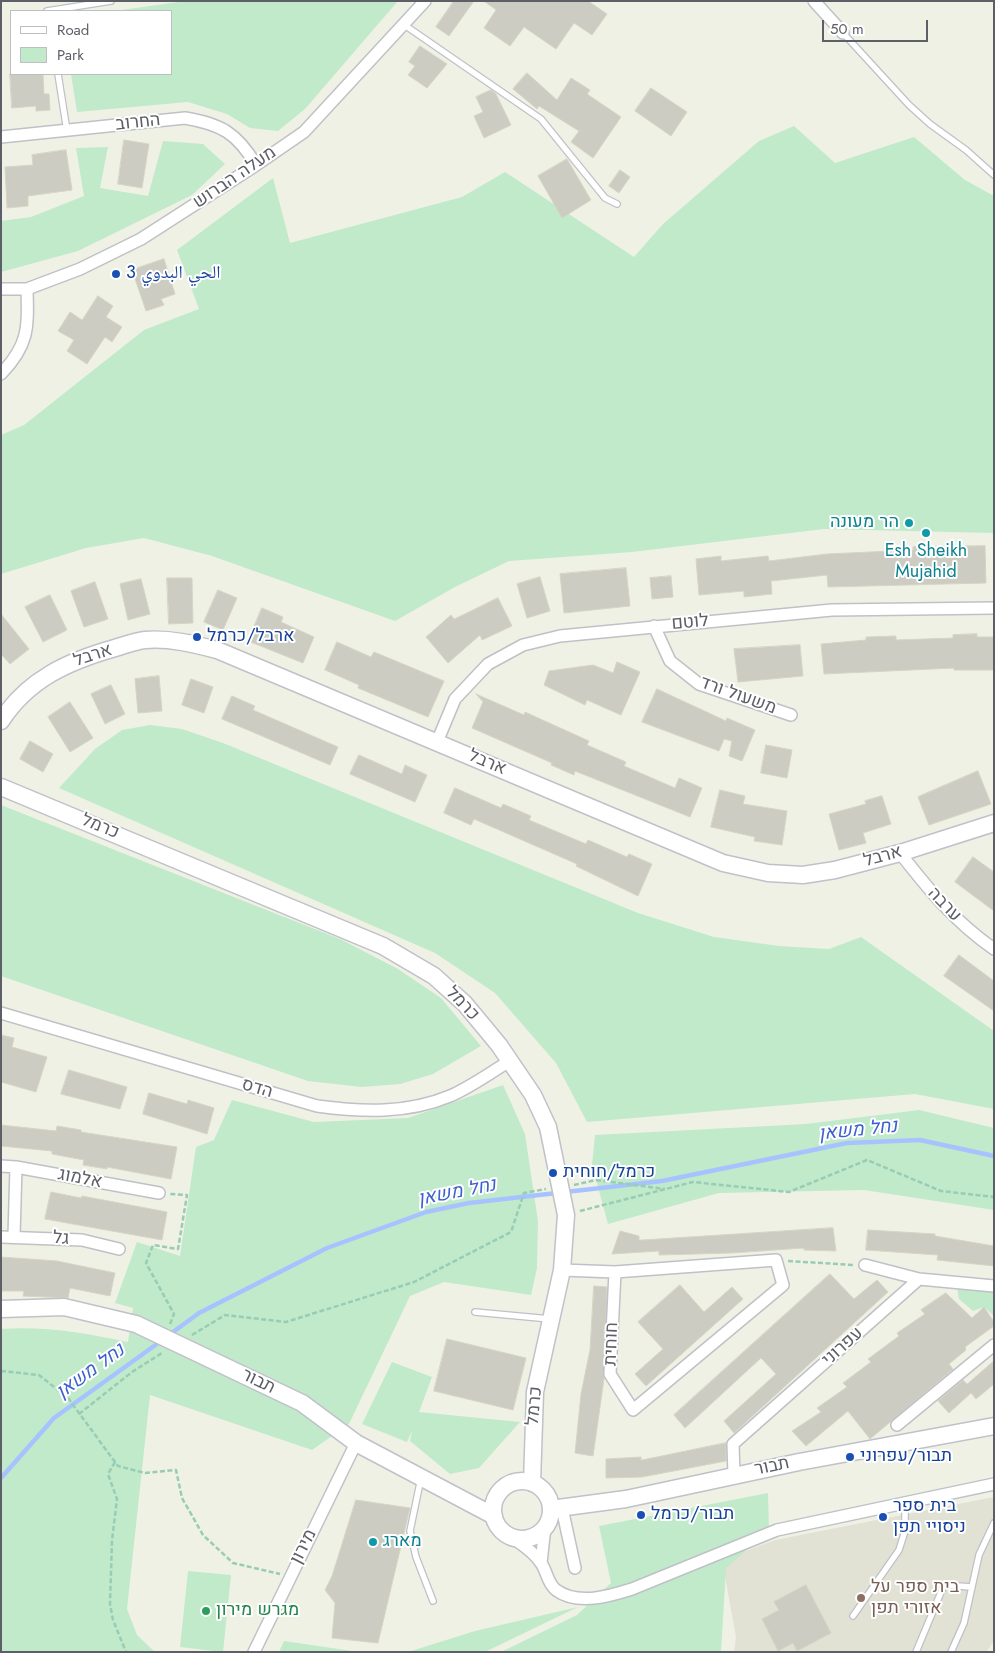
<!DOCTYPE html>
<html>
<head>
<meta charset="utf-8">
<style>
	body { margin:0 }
	#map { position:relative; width:995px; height:1653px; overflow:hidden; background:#f0f1e5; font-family:Jost,sans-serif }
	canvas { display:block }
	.frame { position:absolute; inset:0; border:2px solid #5d5f67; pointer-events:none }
	.legend { position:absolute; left:10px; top:10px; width:162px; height:65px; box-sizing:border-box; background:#fff; border:1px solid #bebfc2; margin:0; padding:6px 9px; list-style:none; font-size:15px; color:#5d5f67 }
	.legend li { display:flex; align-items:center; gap:10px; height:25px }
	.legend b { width:25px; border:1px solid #bebfc2 }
	.scale { position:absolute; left:822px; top:20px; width:106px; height:22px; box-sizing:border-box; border:2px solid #5d5f67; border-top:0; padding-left:6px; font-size:15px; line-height:18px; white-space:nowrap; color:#5d5f67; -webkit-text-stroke:4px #fff; paint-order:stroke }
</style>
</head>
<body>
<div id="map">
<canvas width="995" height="1653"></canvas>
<div class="frame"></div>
<ul class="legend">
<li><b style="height:6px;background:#fff"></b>Road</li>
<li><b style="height:14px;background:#c0eaca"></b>Park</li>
</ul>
<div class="scale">50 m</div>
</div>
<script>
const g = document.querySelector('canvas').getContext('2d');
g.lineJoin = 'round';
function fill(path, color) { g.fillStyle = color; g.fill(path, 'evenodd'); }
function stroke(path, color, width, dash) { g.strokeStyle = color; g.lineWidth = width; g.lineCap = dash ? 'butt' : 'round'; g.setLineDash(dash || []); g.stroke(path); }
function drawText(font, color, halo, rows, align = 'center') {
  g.font = font + ' Jost,"Noto Naskh Arabic",Heebo,sans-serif'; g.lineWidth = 4; g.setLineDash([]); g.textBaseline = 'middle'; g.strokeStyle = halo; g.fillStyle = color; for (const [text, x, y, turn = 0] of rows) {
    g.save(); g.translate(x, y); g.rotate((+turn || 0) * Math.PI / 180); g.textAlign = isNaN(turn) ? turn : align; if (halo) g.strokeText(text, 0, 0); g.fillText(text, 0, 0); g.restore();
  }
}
fill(new Path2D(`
	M994,1497V1641L986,1652H734L736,1637L722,1560L775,1540Z`), '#e1e1d4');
fill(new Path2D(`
	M186,1H398L305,109L278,131L250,128L227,114L188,102L77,112L71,74H171V11H114Z
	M794,126L835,163L914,137L965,180L994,196V533L824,529L632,552L509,561L455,587L395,621L212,556L144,538L86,548L1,574V435L24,425L144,330L199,309L177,250L273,178L290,243L462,197L505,172L634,257L663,224L759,141Z
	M163,141L203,144L225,164L192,195L78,251L1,272V221L31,217L84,196L76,148L108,147L100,188L148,196Z
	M150,725L182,729L223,743L638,913L714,937L779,946L829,949L861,937L994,1031V1109L915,1094L587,1122L556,1063L495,993L435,953L59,788L95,749L122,730Z
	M1,805L340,939L398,969L441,998L481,1046L433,1074L400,1084L362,1087L308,1081L1,976Z
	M503,1085L525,1134L538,1221L537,1268L531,1295L444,1282L410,1296L349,1424L312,1450L150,1395L127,1609L137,1635L155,1652H1V1329C44,1326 86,1333 128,1342L133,1308L115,1303L137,1242L180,1256L196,1147L214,1140L232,1100L314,1122L408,1118Z
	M919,1110L994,1128V1210L864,1190L719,1193L608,1224L592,1165L595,1135L806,1124Z
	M957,1288L994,1289V1316L984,1307L973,1311L959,1299Z
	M392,1362L432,1377L419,1412L520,1422L479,1468L450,1474L410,1441L412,1431L407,1442L362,1424Z
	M768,1493L769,1530L726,1568L721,1652H501L577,1615L611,1583L599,1526Z
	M188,1571L231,1575L223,1652L180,1647Z
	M578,1607L485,1652H408L475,1631Z
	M284,1641L359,1652H279Z`), '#c0eaca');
stroke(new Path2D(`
	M169,1335L199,1313L327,1248L426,1212L469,1203L662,1181L847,1143L920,1140L994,1156
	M1,1478L54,1418L161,1341`), '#a7c3ff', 4.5);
const building = new Path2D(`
	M454,1H474L449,36L436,27Z
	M484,1H588L607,14L592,35L574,23L556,49L524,27L510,46L484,28L496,10Z
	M420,46L447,64L427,88L408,75L415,66L409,62Z
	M527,73L557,100L571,78L590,90L587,94L621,117L593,158L571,142L579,131L539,106L537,109L513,89Z
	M10,74H43L44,94H49L50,110L36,111V106L12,108Z
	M651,88L687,112L671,136L635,111Z
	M491,90L496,94L511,125L484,138L474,116L483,112L476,97Z
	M124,140L149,144L142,188L118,184Z
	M66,150L72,190L28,196V206L7,208L5,167L33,165L32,155Z
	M567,159L591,200L562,218L538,176Z
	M620,170L630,177L619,193L609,186Z
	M164,259L175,294L161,299L164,305L146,311L132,270Z
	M98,296L113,306L106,317L122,327L112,342L105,337L87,364L67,351L74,340L58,331L70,312L82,320Z
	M985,546L986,583L828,587L827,575L771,581L772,594L744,597V591L699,595L696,559L721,556V561L768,556L769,561L827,554L913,550V547Z
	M626,568L630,606L564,613L560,574Z
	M671,576L673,597L652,599L650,578Z
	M540,577L550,611L527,618L517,584Z
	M167,578H192L193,623L169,624Z
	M141,579L150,614L128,620L120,584Z
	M95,582L108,619L84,627L71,591Z
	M218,590L237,598L223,630L204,622Z
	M50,595L67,630L43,642L25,607Z
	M498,598L512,626L482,640L480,635L448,663L426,637L451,615L454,619Z
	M262,608L283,617L281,622L314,637L303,663L248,641Z
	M1,614L29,649L10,664L1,654Z
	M977,634V637H994V670H954V668L824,674L821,644L866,640V637L896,636V640L953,638V635Z
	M337,642L371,657L374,652L444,681L428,717L358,688L359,685L325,670Z
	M800,645L803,676L738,682L734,649Z
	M617,662L640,672L621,715L587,700L585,705L544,685L549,671L593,665L613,673Z
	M159,676L162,711L138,713L135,679Z
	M191,679L213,687L204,713L182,705Z
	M111,685L125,714L105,724L91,694Z
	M657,689L726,721L727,718L755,730L742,761L729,756L732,741L724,739L719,751L642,722Z
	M476,694L524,715L525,712L589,741L587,745L626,762L624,766L675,788L679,778L702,788L690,817L575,771L574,775L551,765L552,763L472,728L483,702Z
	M232,696L255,706L253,710L338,747L330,765L222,719Z
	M70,702L93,738L70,752L48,717Z
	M30,741L53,754L43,772L20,759Z
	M766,745L792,750L787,778L761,773Z
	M359,755L402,774L405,765L427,775L415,802L350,774Z
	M978,771L991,804L929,825L918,797Z
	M455,788L501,808L503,804L531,816L529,820L586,844L588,840L627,857L629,854L652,864L638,896L576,866L577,864L474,819L471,825L444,813Z
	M720,790L745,796L743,804L787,811L782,845L754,841L755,837L711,827Z
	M882,796L891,824L863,833L866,843L839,850L829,814L866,804L865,801Z
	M973,857L994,872V911L955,882Z
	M959,955L994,981V1011L944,976Z
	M1,1035L14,1038L12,1047L47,1057L36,1092L1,1082Z
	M69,1070L127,1087L120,1109L61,1094Z
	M149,1093L187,1104L188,1100L214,1108L207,1134L143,1114Z
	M1,1125L56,1131L57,1126L81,1130V1132L177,1147L171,1179L107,1167V1169L83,1165L84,1160L52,1154V1151L1,1146Z
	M51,1192L81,1198L82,1196L167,1212L162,1240L45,1219Z
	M833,1228L836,1251L804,1250V1248L732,1253L659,1255V1251L612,1254L620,1231L639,1236V1240Z
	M868,1230L935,1234V1236L994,1246V1266L937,1260L938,1255L866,1250Z
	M1,1257L57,1261L115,1273L110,1296L70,1288L68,1298L23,1296L24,1291H1Z
	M830,1274L854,1299L877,1280L888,1292L734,1433L724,1421L776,1374L761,1358L685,1428L674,1415Z
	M680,1285L704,1312L732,1287L743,1299L646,1386L635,1374L663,1349L638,1322Z
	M594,1286L607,1287L604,1379L593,1456L575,1453L581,1394L590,1350Z
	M946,1293L972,1318L984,1307L994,1322V1326L965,1347L966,1350L949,1364L953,1369L870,1439L848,1411L806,1446L792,1431L821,1412L817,1408L847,1387L843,1383L871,1362L868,1359L899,1336L897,1333L925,1314L921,1310Z
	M447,1339L526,1358L513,1410L434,1391Z
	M994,1361V1384L976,1399L971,1393L949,1413L938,1401L963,1380L967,1384Z
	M726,1443V1461L642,1477L606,1478V1459L641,1457V1460Z
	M356,1500L410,1508L378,1643L332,1638L335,1603L325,1590L332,1576Z
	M806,1585L831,1633L797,1651L793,1643L778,1651L762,1619L779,1610L774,1602Z`);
fill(building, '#ccccc2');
stroke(building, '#d6d5c3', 1);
const lane = new Path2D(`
	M47,11L111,1
	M403,24L541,119L605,198L617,204
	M843,33L909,105L930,124L966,150L994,175
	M58,74L67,131
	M475,1312L550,1319
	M421,1478L410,1531L416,1557L433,1601
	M853,1616L899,1550L905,1531V1503
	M916,1652L944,1585L971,1587
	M951,1652L964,1623L979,1555L994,1523`);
const street = new Path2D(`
	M814,1L843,33
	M1,137L185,118C221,124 237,133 256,165
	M1,289H27L80,269L141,239L256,165L304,132L425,1
	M1,374C29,345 28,328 27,289
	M654,626L670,661L699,684L791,715
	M437,742L455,699L488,664L523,645L560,636L832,610L994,608
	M900,853C929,890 955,922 994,949
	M1,1013L317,1106C362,1112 407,1114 450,1096C471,1087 491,1072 510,1061
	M1,1166L16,1167L159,1193
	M14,1236L16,1167
	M1,1237L82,1240L119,1249
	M865,1265L919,1279
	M562,1270L615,1272L776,1260L783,1285L633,1410L610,1374L615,1272
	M897,1425L994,1345
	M734,1475L733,1444L919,1279L994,1286
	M562,1508L575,1568
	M511,1537C522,1544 534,1552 541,1563C547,1571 547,1583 556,1590C578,1606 610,1596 632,1589L777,1530L994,1484
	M541,1563L545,1527
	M254,1652L356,1443`);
const secondary = new Path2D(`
	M1,721C28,679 69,661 115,648C125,645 135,641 145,640C170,638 194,644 217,650L723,863L768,873L803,875L835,870L900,853L994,823
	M1,787L383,946L434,976L465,1004L499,1045L533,1095L548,1127L566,1215L562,1270L535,1392L532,1483
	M1,1309L64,1307L136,1324L302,1403L356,1443L494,1516
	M493 1510a29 29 0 1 1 58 0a29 29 0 1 1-58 0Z
	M551,1509L626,1499L799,1462L994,1426`);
stroke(lane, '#bfc1c7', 8);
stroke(street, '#bfc1c7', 14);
stroke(secondary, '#c0c1c9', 19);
stroke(new Path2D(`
	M574,1185L596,1180L665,1189
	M580,1211L693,1182L789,1192L867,1160L941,1191L994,1197
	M788,1261L854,1265
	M170,1324L174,1314L146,1263L153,1245L178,1249L187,1195L170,1194
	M192,1335L225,1315L286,1322L414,1282L511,1232L524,1193L546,1189
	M1,1371L39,1375L68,1398L118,1466L145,1473L176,1470L182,1498L203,1535L233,1563L280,1574
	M79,1414L132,1372L162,1353
	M115,1462L108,1474L117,1499L112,1540L110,1604L113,1620L126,1652`), '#98ccb4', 2.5, [5, 2.5]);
stroke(lane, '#fff', 5.5);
stroke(street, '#fff', 11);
stroke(secondary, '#fff', 16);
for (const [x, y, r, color] of [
	[116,274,5,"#1a4fb4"],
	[909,523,5,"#0f9aa8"],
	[926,533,5,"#0f9aa8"],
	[197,637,5,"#1a4fb4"],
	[553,1173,5,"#1a4fb4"],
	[850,1457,5,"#1a4fb4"],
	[641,1515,5,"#1a4fb4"],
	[883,1517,5,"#1a4fb4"],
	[373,1542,5,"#0f9aa8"],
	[861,1598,5,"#8d6e63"],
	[206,1611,5,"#2e9e5b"]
]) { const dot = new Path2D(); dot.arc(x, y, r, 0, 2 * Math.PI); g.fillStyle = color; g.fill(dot); stroke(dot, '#fff', 2); }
drawText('18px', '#5d5f67', '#fff', [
	["החרוב",138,123,-6],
	["מעלה הברוש",235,178,-34],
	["לוטם",690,623,-5],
	["ארבל",93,656,-18],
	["משעול ורד",738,696,20],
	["ארבל",487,763,23],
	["כרמל",100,827,22],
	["ארבל",883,857,-15],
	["ערבה",944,905,46],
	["כרמל",462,1004,46],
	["הדס",257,1089,16],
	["אלמוג",80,1179,11],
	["גל",61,1239,4],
	["חוחית",612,1344,-88],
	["עפרוני",843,1347,-42],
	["תבור",258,1382,26],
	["כרמל",535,1406,-85],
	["תבור",772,1467,-12],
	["מירון",304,1547,-63]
]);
drawText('18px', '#164399', '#fff', [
	["الحي البدوي 3",126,274],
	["ארבל/כרמל",207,637],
	["כרמל/חוחית",563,1173],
	["תבור/עפרוני",860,1457],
	["בית ספר",893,1507],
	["ניסויי תפן",893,1528],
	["תבור/כרמל",651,1515]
], 'left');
drawText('18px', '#0d838f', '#fff', [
	["הר מעונה",899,523],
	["Esh Sheikh",926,552,"center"],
	["Mujahid",926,573,"center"],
	["מארג",383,1542,"left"]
], 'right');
drawText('18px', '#785e54', '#fff', [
	["בית ספר על",871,1588],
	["אזורי תפן",871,1609]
], 'left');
drawText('18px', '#27864d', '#fff', [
	["מגרש מירון",216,1611]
], 'left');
drawText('italic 19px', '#3d60cf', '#fff', [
	["נחל משאן",858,1131,-6],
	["נחל משאן",457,1193,-11],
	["נחל משאן",91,1372,-36]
]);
</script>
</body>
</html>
